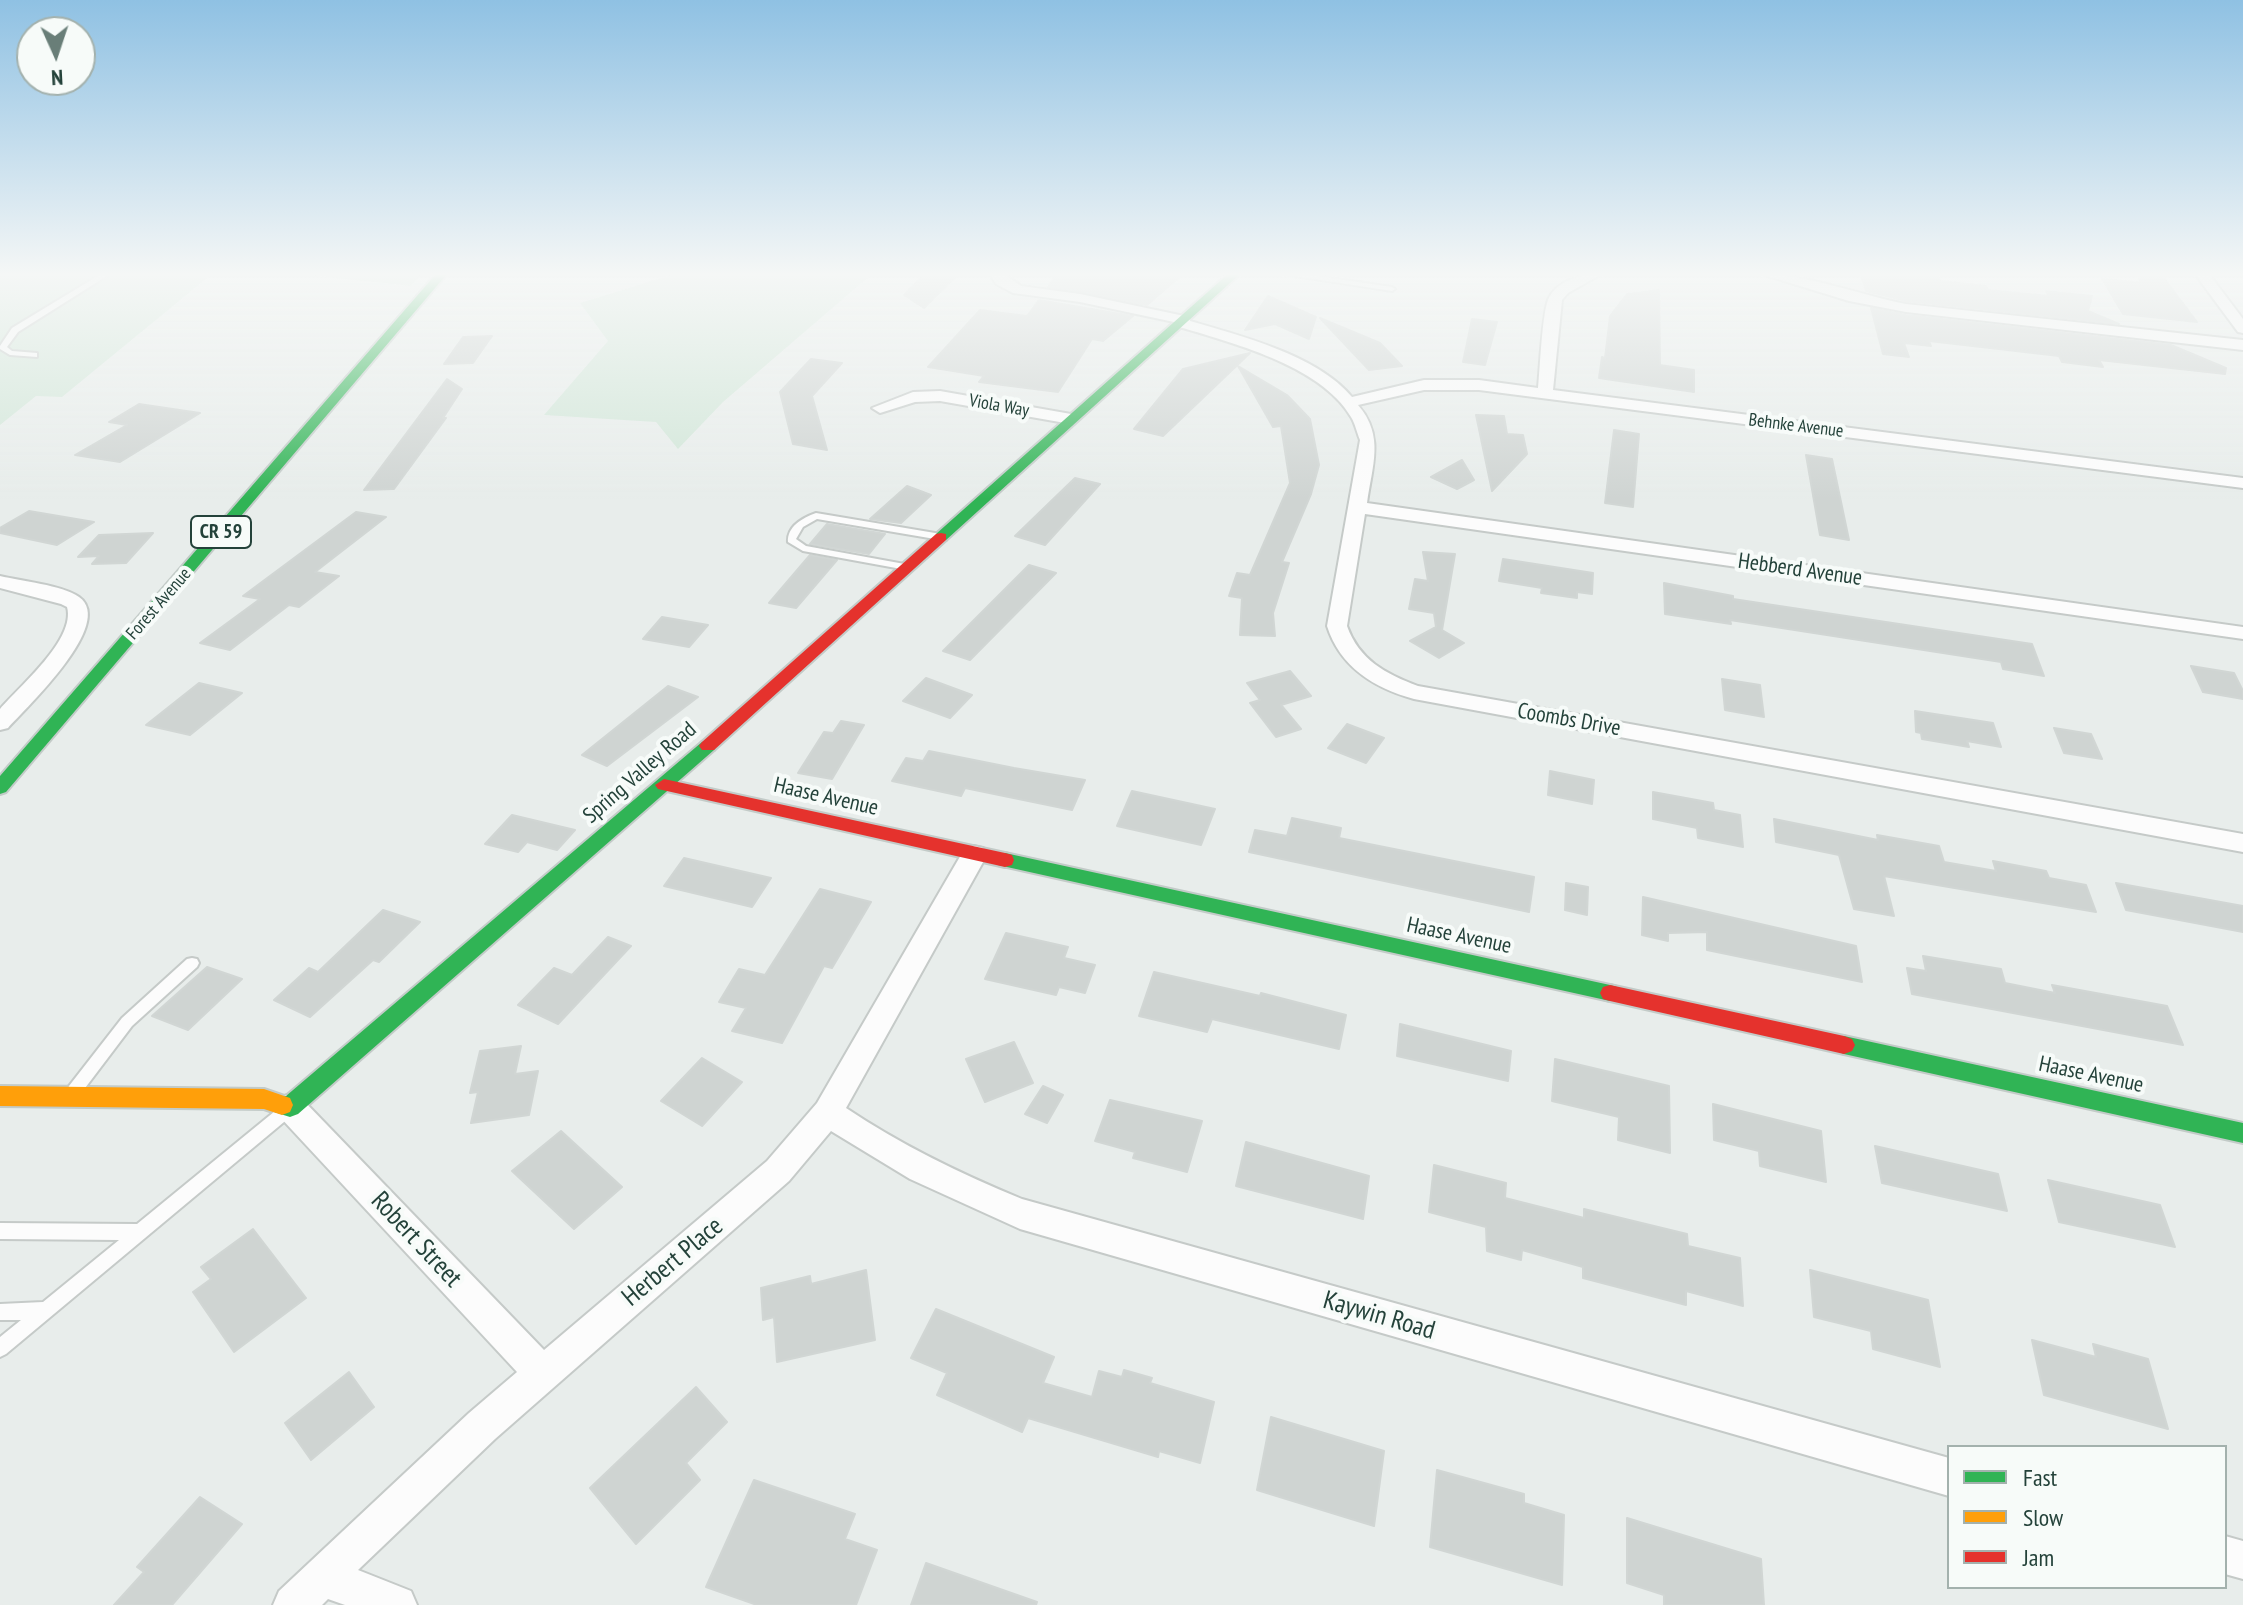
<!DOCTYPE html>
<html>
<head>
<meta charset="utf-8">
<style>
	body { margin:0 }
	#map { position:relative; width:2243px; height:1605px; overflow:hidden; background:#e8edeb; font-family:"PT Sans Narrow",sans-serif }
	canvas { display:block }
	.legend { position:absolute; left:1947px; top:1445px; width:280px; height:144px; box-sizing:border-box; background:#f7fbf9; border:2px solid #a3b1ad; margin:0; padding:10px 14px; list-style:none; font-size:24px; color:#24423a }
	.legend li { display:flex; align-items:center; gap:16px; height:40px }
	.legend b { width:40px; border:2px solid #a3b1ad }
	.north { position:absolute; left:16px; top:16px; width:80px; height:80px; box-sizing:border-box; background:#f7fbf9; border:2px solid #a3b1ad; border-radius:50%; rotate:177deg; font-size:22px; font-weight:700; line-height:32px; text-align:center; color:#24423a }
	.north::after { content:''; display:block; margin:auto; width:28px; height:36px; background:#697e78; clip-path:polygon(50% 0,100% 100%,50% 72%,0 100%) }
</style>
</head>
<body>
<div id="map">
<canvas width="2243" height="1605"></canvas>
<ul class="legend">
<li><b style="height:10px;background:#30b455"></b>Fast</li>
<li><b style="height:10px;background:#ff9f0a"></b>Slow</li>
<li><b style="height:10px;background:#e5322d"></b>Jam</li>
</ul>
<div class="north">N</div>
</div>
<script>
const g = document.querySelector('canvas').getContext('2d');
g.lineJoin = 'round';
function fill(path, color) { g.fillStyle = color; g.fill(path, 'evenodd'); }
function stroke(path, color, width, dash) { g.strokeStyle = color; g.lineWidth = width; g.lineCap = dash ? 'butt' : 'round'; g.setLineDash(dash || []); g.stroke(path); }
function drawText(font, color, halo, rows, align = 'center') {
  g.font = font + ' "PT Sans Narrow",sans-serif'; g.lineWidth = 8; g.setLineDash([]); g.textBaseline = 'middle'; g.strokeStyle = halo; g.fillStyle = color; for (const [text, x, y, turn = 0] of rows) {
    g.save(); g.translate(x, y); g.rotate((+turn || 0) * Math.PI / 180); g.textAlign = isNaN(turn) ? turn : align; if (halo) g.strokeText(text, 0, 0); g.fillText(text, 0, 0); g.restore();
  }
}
fill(new Path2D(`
	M0,274H212L62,397L36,396L0,425Z
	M300,274H421L411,286Z
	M674,274H872L723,402L678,449L656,422L544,415L608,341L580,303Z`), '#d1e6d8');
const building = new Path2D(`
	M925,274H958L924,308L904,295Z
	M1057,274H1183L1147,305L1048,287Z
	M1861,274H1937L1940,281L1986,286L1988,290L2049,296L2046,291L2092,296L2088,311L2119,324L1906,301L1866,291Z
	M2136,274H2161L2197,322L2123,314L2102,279L2142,283Z
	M1659,290L1660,365L1694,370V392L1599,378L1602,357L1605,358L1610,316L1627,294Z
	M1268,296L1316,317L1309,339L1275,324L1245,330Z
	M1039,300L1133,316L1103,341L1092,339L1058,392L979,382L984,376L928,367L980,310L1027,316Z
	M1871,308L1906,315L2171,345L2226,368L2225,374L2099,360L2103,367L2062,362L2059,356L1929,341L1931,346L1904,343L1909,357L1883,354Z
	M1320,318L1380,343L1402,366L1369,370Z
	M1472,319L1497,322L1485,365L1463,362Z
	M492,336L473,363L444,364L463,337Z
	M1250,353L1163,436L1134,429L1183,369Z
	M811,359L842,363L812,396L827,450L793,444L780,392Z
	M1238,366L1287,395L1310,419L1319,465L1311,494L1282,562L1289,563L1273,613L1275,636L1240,635L1242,598L1229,596L1237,573L1250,575L1290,483L1281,426L1273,427Z
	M447,379L462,389L443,418H446L394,489L364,490Z
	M139,404L200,413L120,462L75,455L127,425L109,422Z
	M1476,415L1504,416L1507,434L1523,435L1527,454L1492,491Z
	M1614,430L1639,434L1633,507L1605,503Z
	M1806,455L1832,459L1849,540L1820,535Z
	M1462,460L1474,480L1457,489L1431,477Z
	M1075,478L1100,484L1045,545L1015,536Z
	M907,486L931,495L901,523L870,519Z
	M29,511L94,522L57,545L0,533V528Z
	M356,512L386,517L315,572L339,576L299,607L289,605L230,650L200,643L260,599L243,596Z
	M827,524L885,534L869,554L810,544Z
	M153,533L126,563L92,564L99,556L78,557L99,535Z
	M1423,552L1455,554L1442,630L1464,643L1439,658L1410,641L1436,627L1434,613L1409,609L1415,579L1428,581Z
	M810,555L837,560L796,608L769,603Z
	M1503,559L1593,573L1592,594L1577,592V598L1541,593L1542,588L1499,581Z
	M1029,565L1056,573L970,660L943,651Z
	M1664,583L1733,596V599L2032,644L2044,676L2003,669L2001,662L1730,620L1731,624L1665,614Z
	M662,617L708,625L689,647L643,639Z
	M2191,666L2234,673L2243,691V699L2203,692Z
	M1290,671L1311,696L1281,705L1301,729L1276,737L1250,703L1260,700L1247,683Z
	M926,678L972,695L950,718L903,701Z
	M1722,679L1760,685L1764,717L1725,710Z
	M199,683L242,693L190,735L146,725Z
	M668,686L698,697L607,766L582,755Z
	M1915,711L1993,723L2001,747L1967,741L1969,747L1922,739L1921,733L1916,732Z
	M841,721L864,725L832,779L798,773L824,732L833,733Z
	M1347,724L1384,738L1366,763L1328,748Z
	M2054,728L2091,734L2102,759L2064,753Z
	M929,751L1014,768L1085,780L1072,810L965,788L961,796L892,781L906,758L923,761Z
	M1550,771L1594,780L1592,804L1548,795Z
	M1132,791L1215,809L1201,845L1117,826Z
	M1653,792L1713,803L1714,810L1740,815L1743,847L1698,838L1697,828L1653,819Z
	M512,815L575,830L557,850L527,842L518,852L485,844Z
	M1292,818L1341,828L1339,838L1534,877L1529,912L1249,852L1255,830L1287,836Z
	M1774,819L1878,840L1877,835L1939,846L1944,862L1996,871L1993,861L2046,871L2049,878L2086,885L2096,912L1884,876L1894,916L1854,909L1839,855L1776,842Z
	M684,858L771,878L752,907L664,886Z
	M1566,883L1588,887L1587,915L1565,910Z
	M2116,883L2243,906V932L2126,910Z
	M820,889L871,902L832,968L824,966L782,1043L732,1031L746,1008L719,1002L739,969L765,975Z
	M1643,897L1856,946L1862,982L1707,950V932L1668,933V941L1642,935Z
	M383,910L420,922L379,962L373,960L310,1017L274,1000L309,968L318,972Z
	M1006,933L1068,947L1064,958L1095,965L1085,993L1059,987L1056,995L985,979Z
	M608,937L631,946L558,1024L518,1005L554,968L572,975Z
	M1923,956L2001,969L2005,983L2055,993L2052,985L2167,1006L2183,1045L1912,994L1907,968L1926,971Z
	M207,967L242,979L188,1030L152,1016Z
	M1154,972L1260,996L1261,993L1346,1015L1339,1049L1212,1019L1207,1032L1139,1016Z
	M1400,1024L1511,1051L1508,1081L1397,1056Z
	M1014,1042L1033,1083L985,1102L966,1059Z
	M521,1046L515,1074L538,1071L529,1115L471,1123L478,1092L470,1093L480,1051Z
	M702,1058L742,1082L702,1126L661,1101Z
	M1555,1059L1669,1086L1670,1153L1618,1140L1619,1117L1552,1101Z
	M1043,1086L1063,1095L1047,1123L1025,1114Z
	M1110,1100L1202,1121L1187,1172L1133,1158L1135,1152L1095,1141Z
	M1713,1104L1821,1131L1826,1182L1760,1166L1759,1151L1714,1140Z
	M561,1131L622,1187L574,1229L512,1171Z
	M1246,1142L1369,1176L1363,1219L1236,1186Z
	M1875,1146L1998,1174L2007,1211L1882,1183Z
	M1434,1165L1506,1183L1505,1198L1584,1218V1209L1687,1234L1688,1246L1740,1258L1743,1306L1686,1291V1305L1583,1278V1267L1522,1250L1521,1260L1487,1251L1486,1227L1429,1212Z
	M2048,1180L2160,1205L2175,1247L2059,1222Z
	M253,1229L306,1298L234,1352L193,1292L211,1279L201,1267Z
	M866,1270L875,1340L777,1362L774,1317L763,1320L761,1288L810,1276L811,1284Z
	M1810,1270L1928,1300L1940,1367L1873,1349L1871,1331L1814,1317Z
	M936,1309L1054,1357L1043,1383L1092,1397L1099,1371L1122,1377L1124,1370L1152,1378L1150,1383L1214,1402L1200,1463L1159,1451L1158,1457L1028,1418L1022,1432L937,1395L947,1373L911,1358Z
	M2032,1340L2096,1357L2093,1344L2148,1359L2168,1429L2044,1395Z
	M349,1372L374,1407L311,1460L285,1423Z
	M696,1387L727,1422L686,1463L700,1480L636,1544L590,1488Z
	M1271,1417L1384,1451L1374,1526L1257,1490Z
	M1437,1470L1524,1494V1503L1564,1515L1562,1585L1430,1547Z
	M754,1480L855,1514L845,1539L877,1550L856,1605H757L706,1587Z
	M200,1497L242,1524L172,1605H114L144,1572L137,1567Z
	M1627,1518L1761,1559L1764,1605H1664V1595L1627,1583Z
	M926,1563L1037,1602L1036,1605H911Z`);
fill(building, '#cfd4d2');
stroke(building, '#d1d6d4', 2);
const lane = new Path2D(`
	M101,274H110L18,332L7,347L12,351L37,353V357L10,355L0,349V346L12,328Z
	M1282,274H1303L1392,287L1395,289L1392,291Z
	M816,513L941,534L946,537L941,540L817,519L803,527L796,539L806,546L910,565V569L907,570L803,551L788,542C787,527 802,518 816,513Z
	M192,958L197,959L199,963L197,967L132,1026L79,1096L74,1097L69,1096L67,1091L69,1086L122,1018L187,959Z
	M285,1105L290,1107L293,1112L290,1117L6,1354L0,1357V1337L21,1320H0V1304L43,1302L119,1240L0,1239V1223L137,1224L280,1107Z`);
const street = new Path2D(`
	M990,274H1004L1021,286L1080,294L1189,317L1190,321C1241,336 1317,355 1352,397L1424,380H1479L1538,388C1540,368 1542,316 1548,300C1556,280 1583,274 1602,274L1568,293L1562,300L1553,390L2243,478V488L1479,390H1424L1358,405C1385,436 1372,466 1367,503L2243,627V639L1365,514L1347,626C1359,660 1386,674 1418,686L2243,834V852L1414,699C1374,688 1340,667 1327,626L1360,440C1357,433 1355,423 1351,417C1321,365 1229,342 1176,326L1174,322L1080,302L1013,293L996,284Z
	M1761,274C1805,274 1861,295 1906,304L2243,340V350L1906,312L1849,301Z
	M2195,274H2209L2243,319V333L2238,332Z
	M940,391L1071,414L1079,419L1071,424L940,401L915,402L880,413L872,408L913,392Z
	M0,576C21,581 62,585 79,597C116,623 27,707 8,728L0,730V709C20,686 76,639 67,607L61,604L0,588Z
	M974,846L983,848L987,855L846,1108C901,1145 961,1174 1022,1199L1949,1458V1496L1020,1229L910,1179L831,1131L789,1181L495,1439L358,1570L411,1591L417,1605H345L328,1599L322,1605H273L279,1591L469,1413L517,1372L279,1116L275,1107L279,1098L290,1094L301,1098L544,1350L767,1161L817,1103L965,848Z
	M2225,1536L2243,1541V1579L2225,1574Z`);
const fast = new Path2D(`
	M436,274H447L6,792L0,794V776Z
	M1228,274H1240L946,540H936V534Z
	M708,740L714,742L717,746L714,750L298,1114L290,1117L274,1112L271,1105L274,1098L286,1096L702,742Z
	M1005,853L1610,985L1617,987L1620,993L1617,999L1610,1001L998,865L996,860L998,855Z
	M1844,1036L2243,1123V1143L1844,1054L1836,1051L1833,1045L1836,1039Z`);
const slow = new Path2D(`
	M0,1086L264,1089L290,1098L293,1105L290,1112L282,1115L264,1109L0,1106Z`);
const jam = new Path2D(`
	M941,533L946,534V540L714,750H702L699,746L702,742L936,534Z
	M664,779L1005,853L1012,855L1014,860L1012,865L1005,867L658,789L655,785Z
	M1610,985L1844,1036L1852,1039L1855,1045L1852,1051L1844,1054L1610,1001L1603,999L1600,993L1603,987Z`);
stroke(lane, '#c5cac8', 4);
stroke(street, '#c5cac8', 4);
stroke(fast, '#c3cbc8', 4);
stroke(slow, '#c3cbc8', 4);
stroke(jam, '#c3cbc8', 4);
fill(lane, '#fcfcfc');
fill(street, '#fcfcfc');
fill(fast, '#30b455');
fill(slow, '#ff9f0a');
fill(jam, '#e5322d');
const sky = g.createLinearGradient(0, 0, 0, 499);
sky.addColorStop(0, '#8fc1e3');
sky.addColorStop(0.55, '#f5f7f6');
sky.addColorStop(1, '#f5f7f600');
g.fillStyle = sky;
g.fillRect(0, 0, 2243, 499);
drawText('18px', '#24423a', '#f7fbf9', [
	["Viola Way",999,406,10],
	["Behnke Avenue",1796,426,7],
	["Forest Avenue",159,604,-49]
]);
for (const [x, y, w] of [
	[221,532,60]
]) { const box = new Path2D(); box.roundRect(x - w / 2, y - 16, w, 32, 6); g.fillStyle = '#f7fbf9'; g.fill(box); stroke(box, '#24423a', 2); }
drawText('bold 20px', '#24423a', null, [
	["CR 59",221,532]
]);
drawText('22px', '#24423a', '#f7fbf9', [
	["Hebberd Avenue",1800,570,8],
	["Coombs Drive",1569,720,10],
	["Spring Valley Road",640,773,-41],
	["Haase Avenue",826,797,13],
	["Haase Avenue",1459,936,12],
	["Haase Avenue",2091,1075,12]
]);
drawText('26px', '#24423a', '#f7fbf9', [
	["Robert Street",416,1240,47],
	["Herbert Place",673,1262,-40],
	["Kaywin Road",1379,1316,16]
]);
</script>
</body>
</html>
